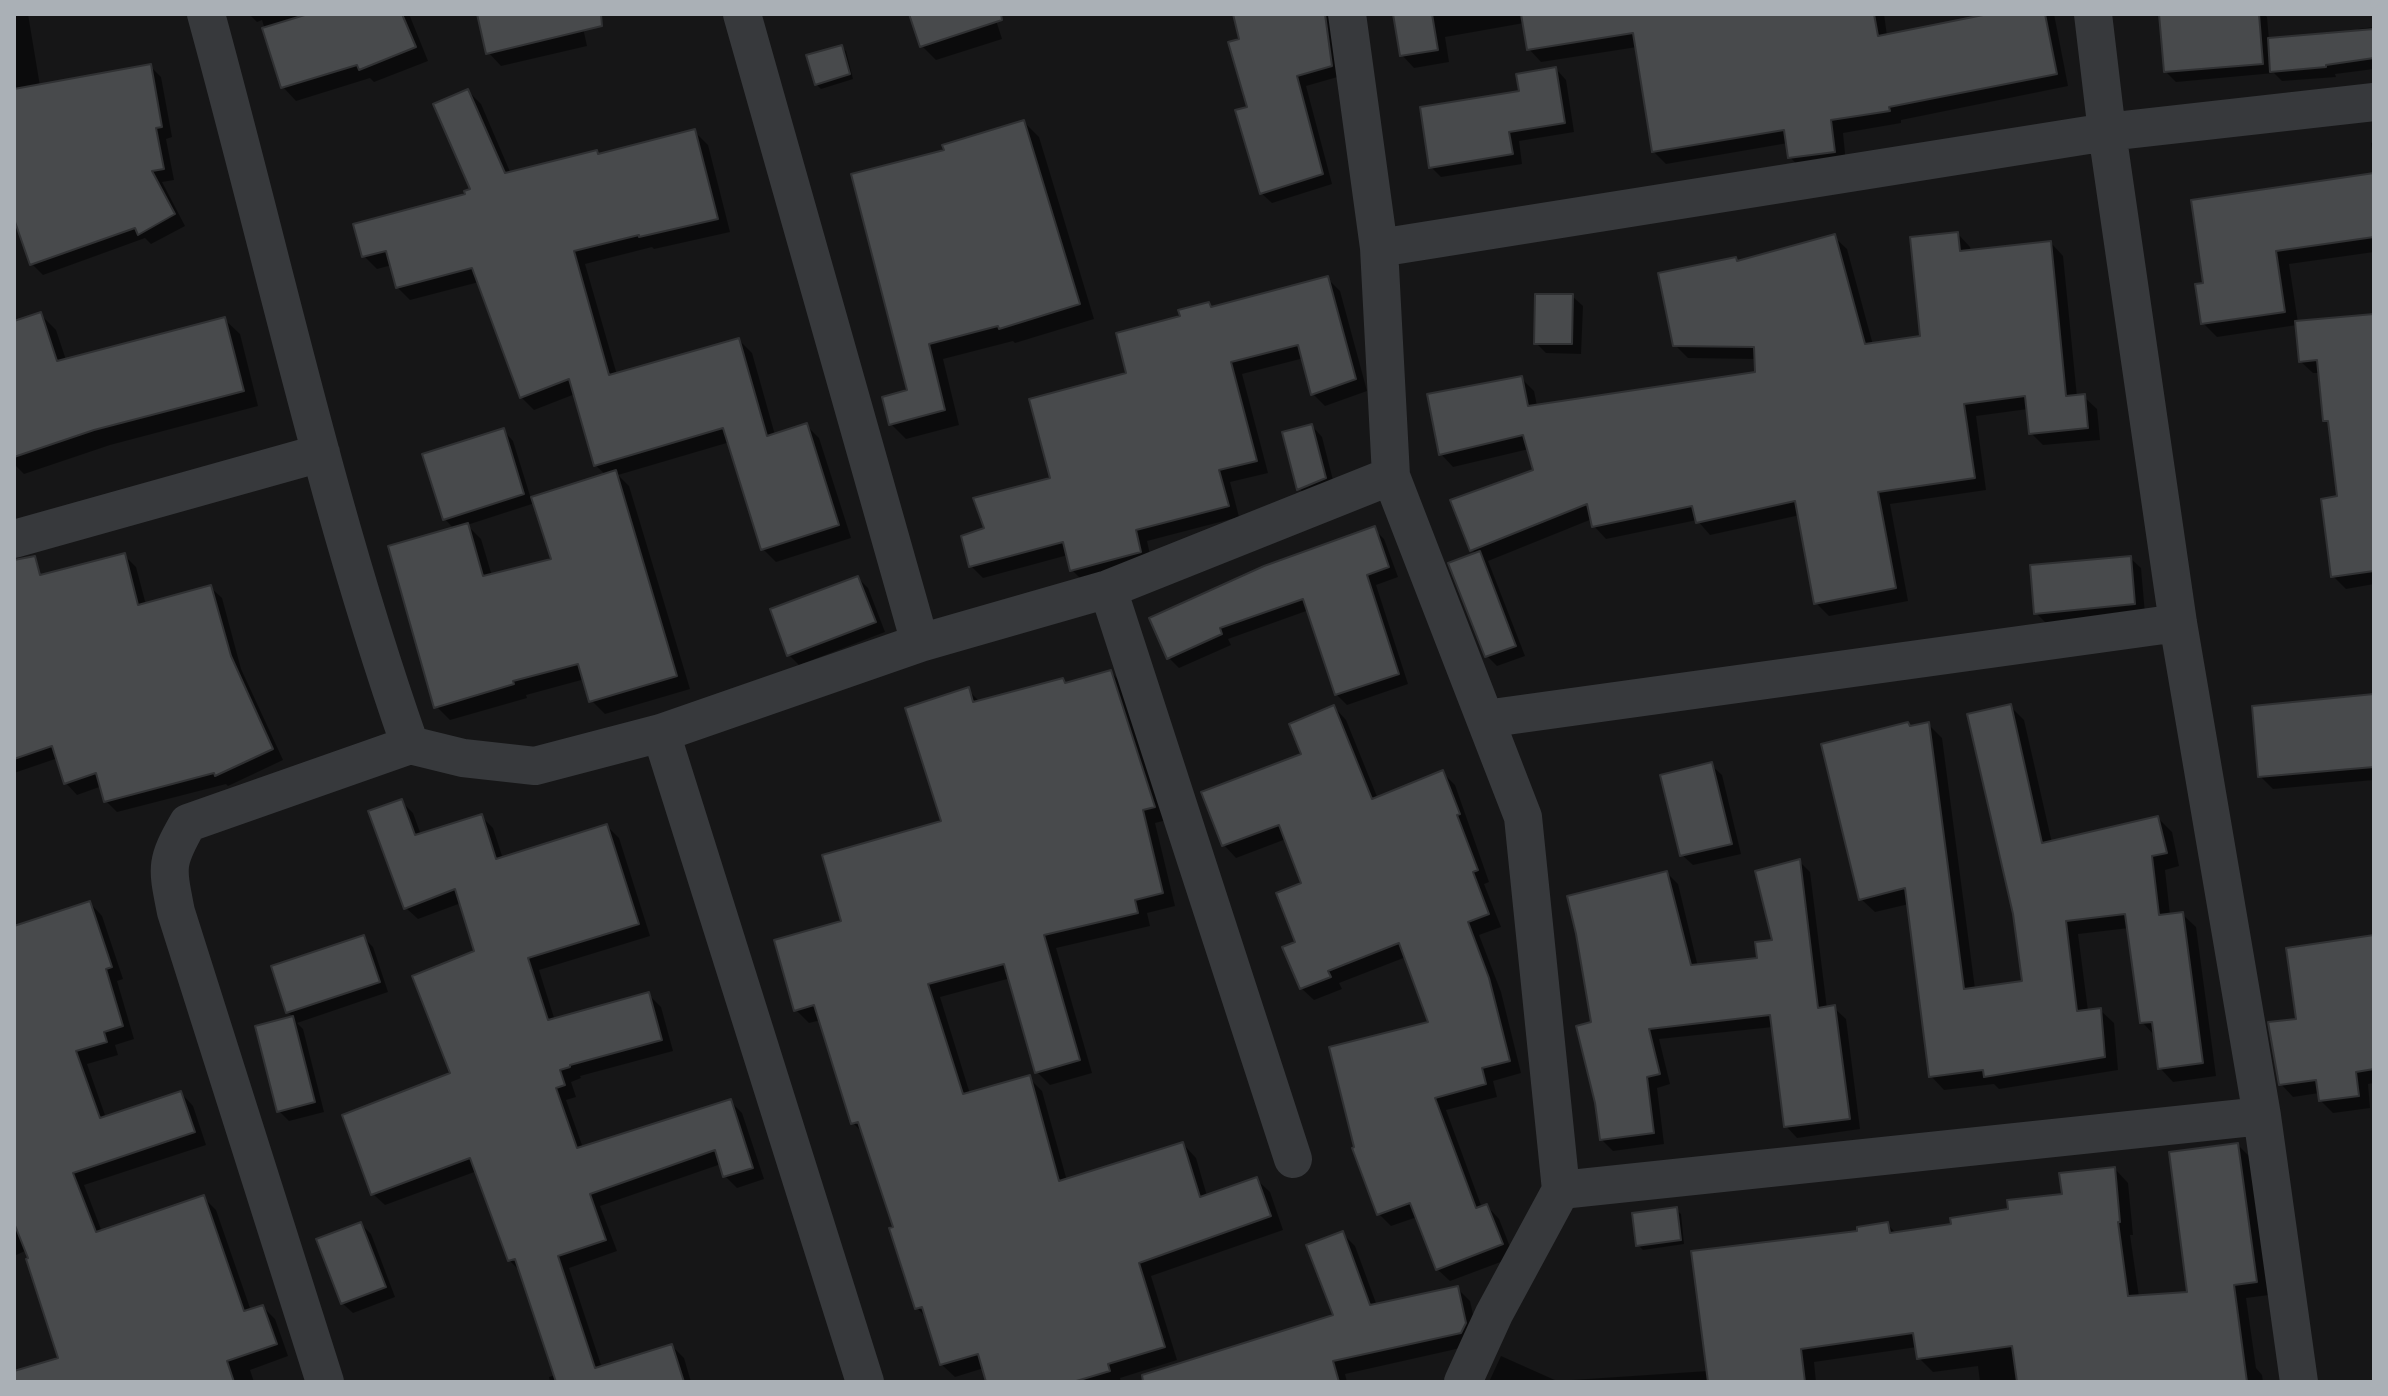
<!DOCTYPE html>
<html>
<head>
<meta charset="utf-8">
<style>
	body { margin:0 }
	#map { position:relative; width:2388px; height:1396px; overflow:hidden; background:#161617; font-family:"Archivo Narrow",sans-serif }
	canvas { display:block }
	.frame { position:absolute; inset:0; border:16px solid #aab0b6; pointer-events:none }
</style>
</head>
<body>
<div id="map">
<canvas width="2388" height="1396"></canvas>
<div class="frame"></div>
</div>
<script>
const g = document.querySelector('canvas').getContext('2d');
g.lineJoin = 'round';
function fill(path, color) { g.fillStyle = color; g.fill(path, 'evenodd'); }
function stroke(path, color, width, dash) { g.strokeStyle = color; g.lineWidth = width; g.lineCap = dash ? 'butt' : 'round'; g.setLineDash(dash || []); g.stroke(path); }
fill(new Path2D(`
	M14,14H28L40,86L150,66L161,77L172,137L166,139L174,180L162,182L185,226L151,244L145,238L43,275L32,264L14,213Z
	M249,14H409L428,61L374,82L370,78L296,101L283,87L262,20L257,22Z
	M479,14H580L587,46L501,66L488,52Z
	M911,14H994L1002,39L936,60L922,46Z
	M1235,14H1326L1335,27L1341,76L1306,86L1332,184L1272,203L1261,193L1242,40Z
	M1395,14H1884L1887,36L1999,14H2054L2068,86L1901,120V123L1843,133L1846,164L1802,170L1790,157L1788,143L1666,164L1654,152L1637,47L1541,62L1529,49L1524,23L1445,37L1449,62L1414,68L1402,55Z
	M2158,14H2264L2267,17L2269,40L2359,32L2358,29L2374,27V69L2335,74L2336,77L2282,81L2274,73L2176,82L2165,71L2162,18Z
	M841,47L846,51L853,79L821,89L816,84Z
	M1556,69L1566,80L1574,132L1519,141L1522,164L1441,177L1431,167L1521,92Z
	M468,91L481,104L511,174L600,156L695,132L708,145L730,232L654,249L652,247L585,264L617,375L739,340L752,353L775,435L806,425L819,438L851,538L776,562L763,549L730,442L618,475L629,486L690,689L605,714L591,700L585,679L526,695L527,698L450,720L436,706L454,529L445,519L503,430L513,441L531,499L606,475L595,465L575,394L534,410L521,397L479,282L410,300L397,287L392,265L377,269L364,256L473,190ZM535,503L553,561L492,576L481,539L467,525Z
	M1024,122L1039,137L1094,319L1015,343L1013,341L943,359L959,425L906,439L891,424L909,391L946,151Z
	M2374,142V164L2371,143Z
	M2374,175V252L2289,264L2298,323L2374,316V584L2346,589L2333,576L2339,498L2331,427L2325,420L2320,373H2313L2300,361L2297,325L2217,337L2203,323L2205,285Z
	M1958,234L1970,247L1971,251L2051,243L2063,256L2077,397H2084L2097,409L2100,440L2043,445L2031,433L2028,409L1976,416L1986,490L1890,504L1908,601L1829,616L1816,603L1800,515L1710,535L1697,520L1606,539L1594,526L1592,519L1488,561L1525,656L1497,666L1487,656L1476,554L1472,550L1536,471L1529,449L1453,467L1441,454L1521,378L1534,391L1537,406L1757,374L1756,359L1688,358L1675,345L1735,259L1739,263L1834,237L1847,249L1873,345L1922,338Z
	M1328,279L1340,291L1367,391L1325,406L1313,394L1304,358L1242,374L1268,473L1230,482L1239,517L1147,541L1152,564L1084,582L1072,570L1068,555L983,578L971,566L986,529L1052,479L1128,374L1182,317L1209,304L1213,308Z
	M1572,296L1583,306L1581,354L1546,353L1536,343Z
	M40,314L56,330L66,360L224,319L240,334L258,406L110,445L24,474L14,464V323Z
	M1312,426L1322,437L1335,488L1309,499L1299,488Z
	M1374,529L1384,539L1398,577L1376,585L1408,684L1347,705L1336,694L1309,610L1228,639L1231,645L1179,668L1169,658Z
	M124,555L136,567L146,605L210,587L222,598L241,669L283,760L228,786L226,784L117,812L106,801L102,786L77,795L66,783L58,758L14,773V579L38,572L42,576Z
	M2130,558L2141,568L2145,614L2046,623L2036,613Z
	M858,578L868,588L885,632L799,665L789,655Z
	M1111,672L1124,686L1167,820L1155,823L1175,906L1147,913L1150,926L1056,948L1092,1073L1050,1085L1037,1072L1011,978L940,997L970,1094L1029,1078L1042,1091L1067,1181L1183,1144L1196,1158L1207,1196L1256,1179L1270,1192L1283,1230L1151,1276L1177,1360L1120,1378L1121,1382H988L984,1368L955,1377L941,1364L928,1319L917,1308L895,1228L865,1135L853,1123L821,1020L809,1023L796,1010L844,922L944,823L968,690L980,702L1063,680L1067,684Z
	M2374,696V780L2273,789L2260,776Z
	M2010,706L2024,720L2052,843L2158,818L2172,832L2179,866L2165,870L2170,915L2182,914L2196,927L2216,1076L2173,1082L2160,1068L2155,1036L2142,1022L2129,928L2078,934L2088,1011L2100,1010L2114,1023L2118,1070L1999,1089L1994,1084L1944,1090L1931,1076L1909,904L1875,912L1861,899L1912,728L1928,724L1942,738L1975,989L2024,983Z
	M1334,707L1346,720L1378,799L1443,773L1455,785L1489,882L1484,884L1501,927L1479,935L1501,992L1521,1073L1493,1081L1497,1097L1446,1110L1482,1208L1487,1206L1499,1219L1514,1257L1450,1281L1437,1269L1417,1217L1391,1226L1379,1214L1431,1023L1406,957L1339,983L1342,989L1314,1000L1301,988L1298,943L1304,884L1286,839L1236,858L1224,845L1204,793L1304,756Z
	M1711,765L1722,775L1741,854L1693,865L1682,855Z
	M401,801L413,813L421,835L481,816L493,828L503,859L607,826L619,838L650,936L539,970L555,1021L649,995L661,1007L673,1051L580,1076L581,1078L571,1082L576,1097L566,1100L583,1148L730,1101L742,1113L764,1179L737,1188L725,1176L721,1164L600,1206L617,1251L569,1268L602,1368L672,1346L684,1358L691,1382H550L549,1377L556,1375L521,1272L509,1260L477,1171L385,1205L373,1194L453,1074L477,953L461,903L418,919L406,908Z
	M1799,861L1810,872L1827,1009L1834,1008L1846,1019L1860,1129L1797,1138L1786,1126L1773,1027L1659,1039L1670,1084L1657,1088L1664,1144L1613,1151L1601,1139L1593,1023L1667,873L1678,884L1698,967L1759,959L1774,942Z
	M90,903L102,916L123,979L117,981L134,1039L115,1045L118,1055L87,1064L106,1118L181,1093L193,1106L206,1145L84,1185L102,1232L203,1197L216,1210L251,1311L263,1307L275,1319L288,1356L250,1370L254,1382H14V1373L61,1359L25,1251L14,1256V928Z
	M363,937L373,947L388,992L297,1023L303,1029L324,1112L289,1121L279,1111L258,1028L294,1018L288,1012Z
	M2374,937V1083L2368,1084L2370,1108L2333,1113L2320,1100L2319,1093L2293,1097L2281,1084L2298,1021Z
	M2238,1145L2251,1158L2269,1295L2246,1298L2256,1368L2262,1375L2263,1382H1980L1978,1366L1933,1372L1919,1358L1917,1347L1814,1362L1816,1382H1489L1501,1356L1557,1381L1708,1371L1860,1232L1887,1224L1897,1234L1953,1226L2064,1196L2115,1169L2128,1183L2133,1235H2130L2139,1297L2189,1293Z
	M1676,1210L1681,1214L1684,1244L1643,1250L1638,1245Z
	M361,1224L371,1234L395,1297L353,1313L342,1303Z
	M1342,1233L1355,1246L1377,1306L1457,1288L1470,1301L1478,1337L1474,1345L1345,1374L1347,1382H1180L1335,1317Z`), '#0007');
const building = new Path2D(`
	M308,14H402L416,47L359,70L357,65L281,88L262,28Z
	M477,14H601L602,26L486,54Z
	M909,14H1001L1002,20L920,47Z
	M1233,14H1325L1332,66L1297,76L1323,174L1260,194L1235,110L1247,107L1228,42L1239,39Z
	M1393,14H1432L1438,50L1400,56Z
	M1521,14H1874L1878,36L1988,14H2045L2057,74L1889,107L1890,111L1831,120L1835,152L1788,158L1784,130L1652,152L1633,33L1527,50Z
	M2159,14H2259L2263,64L2164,72Z
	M2374,29V58L2326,65V67L2270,72L2268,38Z
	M842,45L850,74L815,85L806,55Z
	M151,64L162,127L156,128L164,169L152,171L175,214L138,235L135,228L30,265L14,219V89Z
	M1556,67L1565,123L1509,132L1513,154L1429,168L1420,107L1519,91L1516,74Z
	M468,89L505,173L597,150L598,154L695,129L718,219L639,237V235L574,251L609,375L739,338L767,436L807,423L839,525L761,550L723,428L594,466L569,379L520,398L472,268L396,288L386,251L362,257L353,224L465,194L464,191L470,189L433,104Z
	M1024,120L1080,304L999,329L998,326L929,344L945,410L889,425L882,397L907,390L851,174L944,150L942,145Z
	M2374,173V237L2276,251L2285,312L2201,324L2195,284L2203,283L2191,200Z
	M1958,232L1960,251L2051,241L2066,396L2085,394L2088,428L2029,434L2025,396L1964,404L1975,478L1878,492L1896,588L1814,604L1795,501L1696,523L1692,506L1592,527L1587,504L1470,551L1450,500L1533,470L1523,435L1439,455L1427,394L1522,376L1528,406L1755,372L1754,347L1673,346L1658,273L1736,257L1737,261L1835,234L1865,344L1920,336L1910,237Z
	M1328,276L1356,379L1311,395L1298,345L1231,362L1257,461L1219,470L1229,506L1136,530L1141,552L1070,571L1063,542L969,567L961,536L984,528L973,498L1050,478L1029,399L1126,373L1116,333L1180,316L1178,310L1209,302L1211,307Z
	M1535,294H1573L1572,344H1534Z
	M41,312L57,361L225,317L244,391L94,430L14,457V321Z
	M2374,314V571L2331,577L2321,499L2337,496L2328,421H2323L2317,360L2299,362L2295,321Z
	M1312,424L1326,478L1297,490L1282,432Z
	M504,428L524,494L443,520L422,454Z
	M616,470L677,676L589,702L578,664L513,681L514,684L434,708L388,546L468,523L483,576L551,559L531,497Z
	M1375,526L1389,567L1367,575L1399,674L1335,695L1303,599L1220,628L1222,634L1167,659L1149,618L1264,566Z
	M1480,551L1516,646L1485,657L1448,563Z
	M125,553L138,605L211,585L231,656L273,749L215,776L214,773L104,802L96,773L64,784L52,746L14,759V560L35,556L40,575Z
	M2131,556L2135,604L2034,614L2030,565Z
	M858,576L876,622L787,656L770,609Z
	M1111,670L1155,807L1143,810L1163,893L1135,900L1138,913L1044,935L1080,1060L1035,1073L1004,964L928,984L963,1094L1030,1075L1059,1181L1183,1142L1200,1197L1257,1177L1271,1216L1139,1263L1165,1347L1108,1364L1110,1371L1073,1382H986L978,1354L940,1365L922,1307L915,1309L889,1228L893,1227L858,1122L851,1124L814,1005L794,1011L774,940L841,921L822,855L941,821L905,708L969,687L973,702L1063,678L1065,683Z
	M2374,694V767L2258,777L2252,706Z
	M2011,704L2042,843L2158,816L2167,853L2152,856L2159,915L2183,912L2203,1063L2158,1069L2152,1022L2140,1023L2125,914L2066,921L2077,1011L2101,1008L2105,1057L1984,1077L1983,1070L1929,1077L1905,888L1859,900L1821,744L1908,722L1910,726L1929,722L1964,989L2022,981L2013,914L1967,714Z
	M1334,705L1372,799L1443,770L1460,814L1457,815L1478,870L1473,872L1489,914L1468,922L1489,978L1510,1061L1482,1068L1486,1084L1435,1098L1476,1208L1487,1204L1503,1244L1436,1270L1410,1203L1377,1215L1352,1148L1354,1147L1329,1047L1428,1022L1399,943L1328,971L1331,977L1300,989L1282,947L1295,942L1276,893L1301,883L1279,825L1222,846L1201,792L1301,754L1289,724Z
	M1712,762L1732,844L1680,856L1660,775Z
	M402,799L415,835L482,814L496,859L607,824L639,924L528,958L548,1020L649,992L662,1040L570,1065V1067L560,1070L565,1085L556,1088L577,1148L731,1099L753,1168L723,1177L715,1150L590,1194L606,1240L558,1256L595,1368L672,1344L684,1382H556L515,1259L508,1261L470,1158L371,1195L342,1115L450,1073L412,976L474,951L455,889L404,909L368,811Z
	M1800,859L1818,1008L1835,1005L1850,1119L1784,1127L1770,1015L1649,1029L1660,1074L1647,1077L1654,1133L1600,1140L1595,1103L1576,1026L1591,1022L1576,934L1567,896L1667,871L1691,965L1757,958L1755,942L1772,940L1755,871Z
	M90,901L112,967L106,969L123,1026L104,1032L107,1042L76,1051L100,1118L181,1091L195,1132L73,1173L96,1232L204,1195L244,1311L263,1305L277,1344L227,1361L234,1382H14V1371L58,1358L26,1259L28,1258L14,1223V926Z
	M364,935L380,982L286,1013L271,966Z
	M2374,935V1069L2356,1072L2359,1096L2319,1101L2316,1080L2279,1085L2268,1022L2296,1019L2286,948Z
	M293,1016L315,1102L277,1112L255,1026Z
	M2238,1143L2257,1282L2234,1285L2247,1382H2017L2012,1346L1917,1359L1913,1333L1801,1349L1805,1382H1708L1691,1251L1857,1231V1227L1888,1222L1890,1233L1951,1224L1950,1218L2008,1209L2007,1200L2062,1194L2059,1173L2115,1167L2120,1222H2118L2128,1296L2187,1292L2169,1152Z
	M1677,1207L1681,1240L1636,1246L1632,1213Z
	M361,1222L386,1287L341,1304L316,1239Z
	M1343,1231L1370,1305L1458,1286L1466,1323L1461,1333L1333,1361L1339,1382H1143L1142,1375L1333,1315L1306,1245Z`);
fill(building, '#484a4c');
stroke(building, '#303133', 2);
stroke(new Path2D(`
	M206,14C273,258 326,506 410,745L188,823C165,863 167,867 176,912L325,1382
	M742,14L920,643
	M1347,14L1379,248
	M2093,14L2107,132L2178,623L2262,1116L2299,1382
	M1391,476L1523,817L1561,1190L1494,1314L1463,1382
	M14,539L321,453
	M1108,589L1293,1159
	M1485,719L2178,623
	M661,733L865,1382
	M410,745L463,758L535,766L661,733L920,643L1108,589L1391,476L1379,248L2107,132L2374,102
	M1561,1190L2262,1116`), '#37393c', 38);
</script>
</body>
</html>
